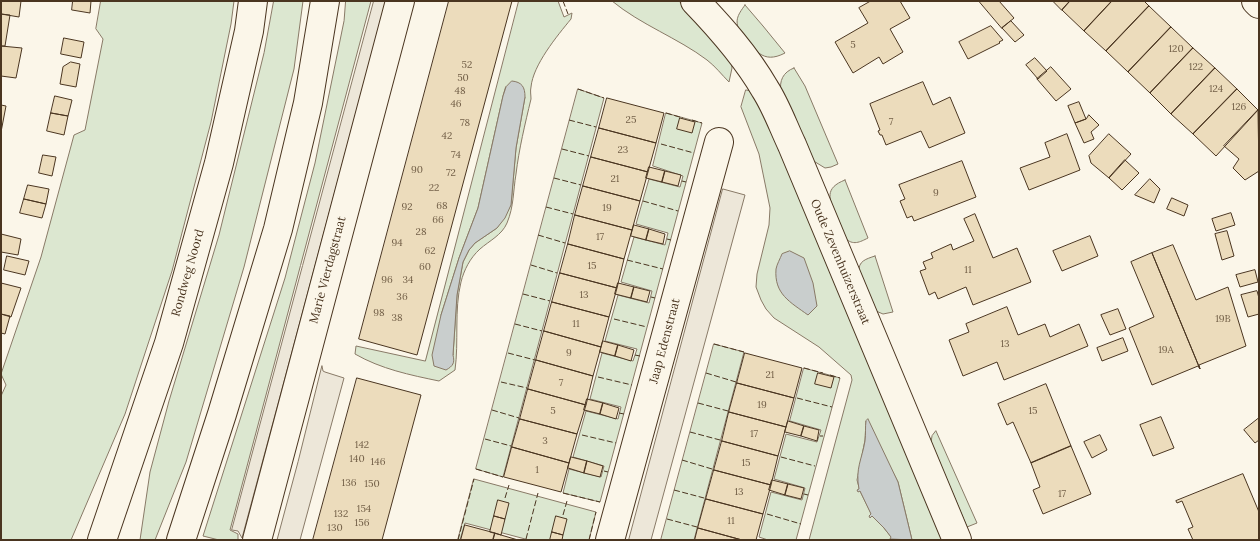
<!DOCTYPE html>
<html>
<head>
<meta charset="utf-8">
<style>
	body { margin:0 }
	#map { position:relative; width:1260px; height:541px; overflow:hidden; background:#fbf6e9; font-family:Lora,serif }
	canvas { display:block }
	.frame { position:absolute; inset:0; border:2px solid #4a3520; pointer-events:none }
</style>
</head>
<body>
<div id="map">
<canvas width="1260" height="541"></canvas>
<div class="frame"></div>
</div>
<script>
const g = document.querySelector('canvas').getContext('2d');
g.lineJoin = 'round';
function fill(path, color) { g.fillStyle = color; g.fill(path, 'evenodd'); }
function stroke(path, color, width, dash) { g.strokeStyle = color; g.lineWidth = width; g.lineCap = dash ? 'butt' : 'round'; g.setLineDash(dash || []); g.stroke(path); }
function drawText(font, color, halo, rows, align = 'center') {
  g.font = font + ' Lora,serif'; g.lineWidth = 4; g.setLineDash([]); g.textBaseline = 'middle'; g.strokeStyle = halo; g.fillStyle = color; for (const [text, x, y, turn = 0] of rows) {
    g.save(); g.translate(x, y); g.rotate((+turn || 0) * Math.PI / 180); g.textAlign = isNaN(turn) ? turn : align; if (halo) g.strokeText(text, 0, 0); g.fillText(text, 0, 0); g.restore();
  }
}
const green = new Path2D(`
	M101,1H234L231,24L211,122L172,271L125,414L71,540H1V396L6,385L1,374L41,257L74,135L85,130L103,39L96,29Z
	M274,1H303L294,69L244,267L186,462L155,540H140L150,472L169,401L219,235L264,53Z
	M346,1H371L230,530L238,534V540H219L203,536L285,278L315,163L344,21Z
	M519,1H558L564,17L572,13L571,19C557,36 533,65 531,87C530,91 531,95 531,99C525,124 519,149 516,174C513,192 514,206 507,223C502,235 489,241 480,249C470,258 464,270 461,282C454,310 459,342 455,370L439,381C410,375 381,369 355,354L356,346L425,361ZM506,87L525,97L516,148L511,205L497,228L475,243L469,250L463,262L457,295L453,355L441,315L459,258L478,208L503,96Z
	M612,1H679L731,60L732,68L729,82C722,75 715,66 707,60C678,38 641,25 612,1Z
	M745,5L763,26L785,53C762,65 755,49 741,34C734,21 737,16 745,5Z
	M794,68L805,86L838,164L831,167L825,168L812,160L781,92C779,81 783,72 794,68Z
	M578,89L604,98L503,477L476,469Z
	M746,90L752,91L778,145L944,540H912L898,482L866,421L865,440L857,480L860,491L872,515L884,528L892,538L895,540H809L852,380L851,375L819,347L774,318L766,309L761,300L756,287L757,274L769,225L770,208L759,154L741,107Z
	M666,113L702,123L600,502L563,493L569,469L601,477L604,466L573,457L586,411L618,419L621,407L590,399L602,353L633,361L637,349L605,341L618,295L649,303L652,291L621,282L634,237L665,245L668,233L636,224L649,179L680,187L683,176L653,166Z
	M845,180L868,238C860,242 853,246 845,238C842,230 839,223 836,215C829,199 824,188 845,180Z
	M875,256L893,312L883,314L876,311L859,272C858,261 866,259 875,256Z
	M714,344L744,352L694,540H661Z
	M804,368L840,378L796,540H768L759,537L771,492L802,500L805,488L774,479L786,434L817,442L821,430L790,421Z
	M936,431L977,523L967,527L931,442L932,436Z
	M474,479L596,512L589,540H529L465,523L460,540H458Z`);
fill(green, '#dce7d0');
stroke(green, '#887966', 1);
const parking = new Path2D(`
	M374,1H386L242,538L238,531L232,530Z
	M723,189L745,195L651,540H629Z
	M322,366L323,371L325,372L344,378L300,540H277L298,462Z`);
fill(parking, '#ede7d9');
stroke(parking, '#887966', 1);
const water = new Path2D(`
	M512,81C522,82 525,87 525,97L516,148L511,205L505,218L497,228L475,243L469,250L463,262L457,295L453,355C455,363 453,366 446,370L434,366L432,355L441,315L459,258L478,208L503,96L506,87Z
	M790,251L804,258L813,283L817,306L808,315C790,302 774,294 776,269C777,264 780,259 782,254Z
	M868,419L898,482L912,540L890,539L891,537L884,528L872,516L870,518L869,516L871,514L860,491L858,492L857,490L859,489C855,469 862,459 865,441C866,434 865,427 866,421Z`);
fill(water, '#c9cecd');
stroke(water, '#887966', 1);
const building = new Path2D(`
	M1,1H21L19,17L1,14Z
	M73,1H91L90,13L72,10Z
	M449,1H512L417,355L359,339Z
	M871,1H900L910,18L890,29L903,52L883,64L879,57L853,73L835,42L868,23L859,8Z
	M979,1H999L1014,18L1002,28Z
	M1053,1H1070L1062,10Z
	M1070,1H1112L1084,31L1062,10Z
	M1112,1H1144L1149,6L1106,51L1084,31Z
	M1149,6L1171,27L1128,72L1106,51Z
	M1,14L10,15L5,46H1Z
	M1011,21L1024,35L1015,42L1002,28Z
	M991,26L1003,40L999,42L1000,43L968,59L959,42Z
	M1171,27L1193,48L1150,93L1128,72Z
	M64,38L84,42L81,58L61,54Z
	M1,46L22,48L16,78L1,76Z
	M1193,48L1215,68L1171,114L1150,93Z
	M1035,58L1047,71L1038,79L1026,65Z
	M71,62L80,64L76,87L60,84L63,67Z
	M1051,67L1071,89L1056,101L1037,79Z
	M1215,68L1237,89L1193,134L1171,114Z
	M923,82L933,105L950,97L965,133L929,148L921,131L886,145L882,135H880L878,131L880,130L870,104Z
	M1237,89L1258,110L1216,156L1193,134Z
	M55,96L72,100L68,116L51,113Z
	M607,98L664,113L656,143L599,128Z
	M1079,102L1086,119L1075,123L1068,106Z
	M1,105L6,106L1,132Z
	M1258,110L1259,171L1245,180L1233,168L1239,159L1224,146Z
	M51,113L68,116L64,135L47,131Z
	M1089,115L1099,125L1091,132L1094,139L1084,143L1075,123L1086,119Z
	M680,118L695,122L692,133L677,129Z
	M599,128L656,143L648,172L591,157Z
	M1067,134L1080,170L1029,190L1020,168L1050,157L1045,143Z
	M1109,134L1131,154L1109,178L1091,163L1089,156Z
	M43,155L56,157L52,176L39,173Z
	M591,157L648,172L640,201L583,186Z
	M1125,160L1139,173L1122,190L1109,178Z
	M962,161L976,197L914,221L912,216L907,218L900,201L905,199L899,185Z
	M649,167L665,171L662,182L646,178Z
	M665,171L681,175L678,186L662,182Z
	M1150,179L1160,189L1154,203L1135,195Z
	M28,185L49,189L46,204L24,199Z
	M583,186L640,201L632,230L575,215Z
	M1172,198L1188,205L1184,216L1167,209Z
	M24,199L46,204L42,218L20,213Z
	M1231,213L1235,225L1216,231L1212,219Z
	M975,214L993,258L1017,248L1031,282L973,305L966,287L938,299L935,292L929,295L920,271L926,269L923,262L933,258L931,253L951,244L953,250L974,241L964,219Z
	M575,215L632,230L624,259L568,244Z
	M634,225L649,229L646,240L631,236Z
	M649,229L665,234L663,244L646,240Z
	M1227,231L1234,256L1222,260L1215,234Z
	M1,234L21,239L18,255L1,252Z
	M1090,236L1098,256L1062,271L1053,251Z
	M568,244L624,259L617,288L560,273Z
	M1173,245L1196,300L1228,287L1246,346L1199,365L1200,369L1152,253Z
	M1152,253L1200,369L1198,366L1152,385L1129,328L1154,317L1131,262Z
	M7,256L29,261L25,275L4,270Z
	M1255,270L1258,282L1240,287L1236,275Z
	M560,273L617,288L609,317L552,302Z
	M1,283L21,288L11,317L1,314Z
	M618,283L634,287L631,298L615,294Z
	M634,287L650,291L647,302L631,298Z
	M1257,291L1259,298V314L1248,317L1241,295Z
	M552,302L609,317L601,347L544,331Z
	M1007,307L1018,335L1045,324L1050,337L1079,324L1088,346L1004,380L997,362L963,376L949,340L969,332L966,324Z
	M1118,309L1126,329L1110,335L1101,315Z
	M1,314L10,316L5,334L1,333Z
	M544,331L601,347L593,376L536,360Z
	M1123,338L1128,351L1102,361L1097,348Z
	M603,341L618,345L615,356L600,352Z
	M618,345L634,350L631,361L615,356Z
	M745,353L802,368L794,398L737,383Z
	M536,360L593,376L586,405L528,389Z
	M818,373L834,377L831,388L815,384Z
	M357,378L421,395L382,540H313Z
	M737,383L794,398L786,427L729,412Z
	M1046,384L1071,446L1031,463L1013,422L1007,425L998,404Z
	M528,389L586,405L577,434L520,419Z
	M587,399L603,403L600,414L584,410Z
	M603,403L619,408L616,419L600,414Z
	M729,412L786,427L778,456L722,441Z
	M1161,417L1174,448L1153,456L1140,425Z
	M1259,418V440L1255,443L1244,430Z
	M520,419L577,434L569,463L512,447Z
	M788,421L804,426L801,436L785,432Z
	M804,426L819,430L817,441L801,436Z
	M1100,435L1107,450L1092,458L1084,442Z
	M722,441L778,456L771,485L714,470Z
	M1071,446L1091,494L1043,514L1033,490L1040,487L1031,463Z
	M512,447L569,463L561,492L504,477Z
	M571,457L587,461L584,473L568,468Z
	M587,461L603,466L600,477L584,473Z
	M714,470L771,485L763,514L706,499Z
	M1243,474L1259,512V540H1193L1188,529L1193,527L1182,501L1177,503L1176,501Z
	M772,480L788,484L785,495L769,490Z
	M788,484L804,488L801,499L785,495Z
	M706,499L763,514L756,540H742L698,528Z
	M498,500L509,503L505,519L494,516Z
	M494,516L505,519L501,535L490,532Z
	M556,516L567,519L563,535L552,532Z
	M465,525L495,533L493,540H461Z
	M698,528L742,540H695Z
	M552,532L563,535L562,540H550Z
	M495,533L501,535L518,540H493Z`);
fill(building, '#ecdcbc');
stroke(building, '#4a3520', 1);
const minor = new Path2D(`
	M695,1C721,28 746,56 765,89C776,106 783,126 792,145L957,540
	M1256,1L1259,4
	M257,540L400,1
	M610,540L719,142`);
const major = new Path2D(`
	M102,540L169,343L219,163L249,31L253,1
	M181,540L222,414L278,229L308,103L325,1`);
stroke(minor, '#4a3520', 30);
stroke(major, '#4a3520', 30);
stroke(minor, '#fbf6e9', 28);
stroke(major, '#fbf6e9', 28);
stroke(new Path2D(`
	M563,1L568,14
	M578,89L604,98
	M666,113L683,118
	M569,120L596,127
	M692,120L702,123
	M661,144L694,153
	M562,149L589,156
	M554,178L581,185
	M682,181L686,182
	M643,201L678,211
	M546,207L573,214
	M538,235L565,243
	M667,239L671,240
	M627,260L663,269
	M531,265L557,273
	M523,294L550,301
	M651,297L655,298
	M614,319L647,327
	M515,324L542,331
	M714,344L744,352
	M508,353L535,360
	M635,355L640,356
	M804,368L823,373
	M706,373L736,382
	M830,375L840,378
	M598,377L632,385
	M501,382L527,388
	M797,398L832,407
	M698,403L728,411
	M492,410L519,418
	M619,413L624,414
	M690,432L720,440
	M582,435L616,443
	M820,436H823
	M485,439L511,446
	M781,457L815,466
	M682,460L712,469
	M476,469L503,477
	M604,471L608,472
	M674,490L704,498
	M563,493L600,502
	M804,494L808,495
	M505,498L509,485
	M767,514L801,524
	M563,515L567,501
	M667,519L697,527
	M526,539L538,493
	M458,540L474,479
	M589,540L596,512`), '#4a3520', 1, [6, 2.5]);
drawText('10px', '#725f47', null, [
	["5",853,45],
	["120",1176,49],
	["52",467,65],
	["122",1196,67],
	["50",463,78],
	["124",1216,89],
	["48",460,91],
	["46",456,104],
	["126",1239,107],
	["25",631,120],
	["7",891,122],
	["78",465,123],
	["42",447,136],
	["23",623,150],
	["74",456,155],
	["90",417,170],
	["72",451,173],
	["21",615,179],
	["22",434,188],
	["9",936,193],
	["68",442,206],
	["92",407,207],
	["19",607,208],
	["66",438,220],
	["28",421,232],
	["17",600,237],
	["94",397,243],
	["62",430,251],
	["15",592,266],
	["60",425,267],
	["11",968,270],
	["96",387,280],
	["34",408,280],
	["13",584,295],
	["36",402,297],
	["98",379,313],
	["38",397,318],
	["19B",1223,319],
	["11",576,324],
	["13",1005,344],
	["19A",1166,350],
	["9",569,353],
	["21",770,375],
	["7",561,383],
	["19",762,405],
	["5",553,411],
	["15",1033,411],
	["17",754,434],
	["3",545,441],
	["142",362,445],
	["140",357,459],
	["146",378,462],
	["15",746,463],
	["1",537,470],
	["136",349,483],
	["150",372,484],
	["13",739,492],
	["17",1062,494],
	["154",364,509],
	["132",341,514],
	["11",731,521],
	["156",362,523],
	["130",335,528]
]);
drawText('12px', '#4a3520', '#fbf6e9', [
	["Oude Zevenhuizerstraat",840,262,67],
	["Marie Vierdagstraat",328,270,-75],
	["Rondweg Noord",188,273,-74],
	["Jaap Edenstraat",665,341,-75]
]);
</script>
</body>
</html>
